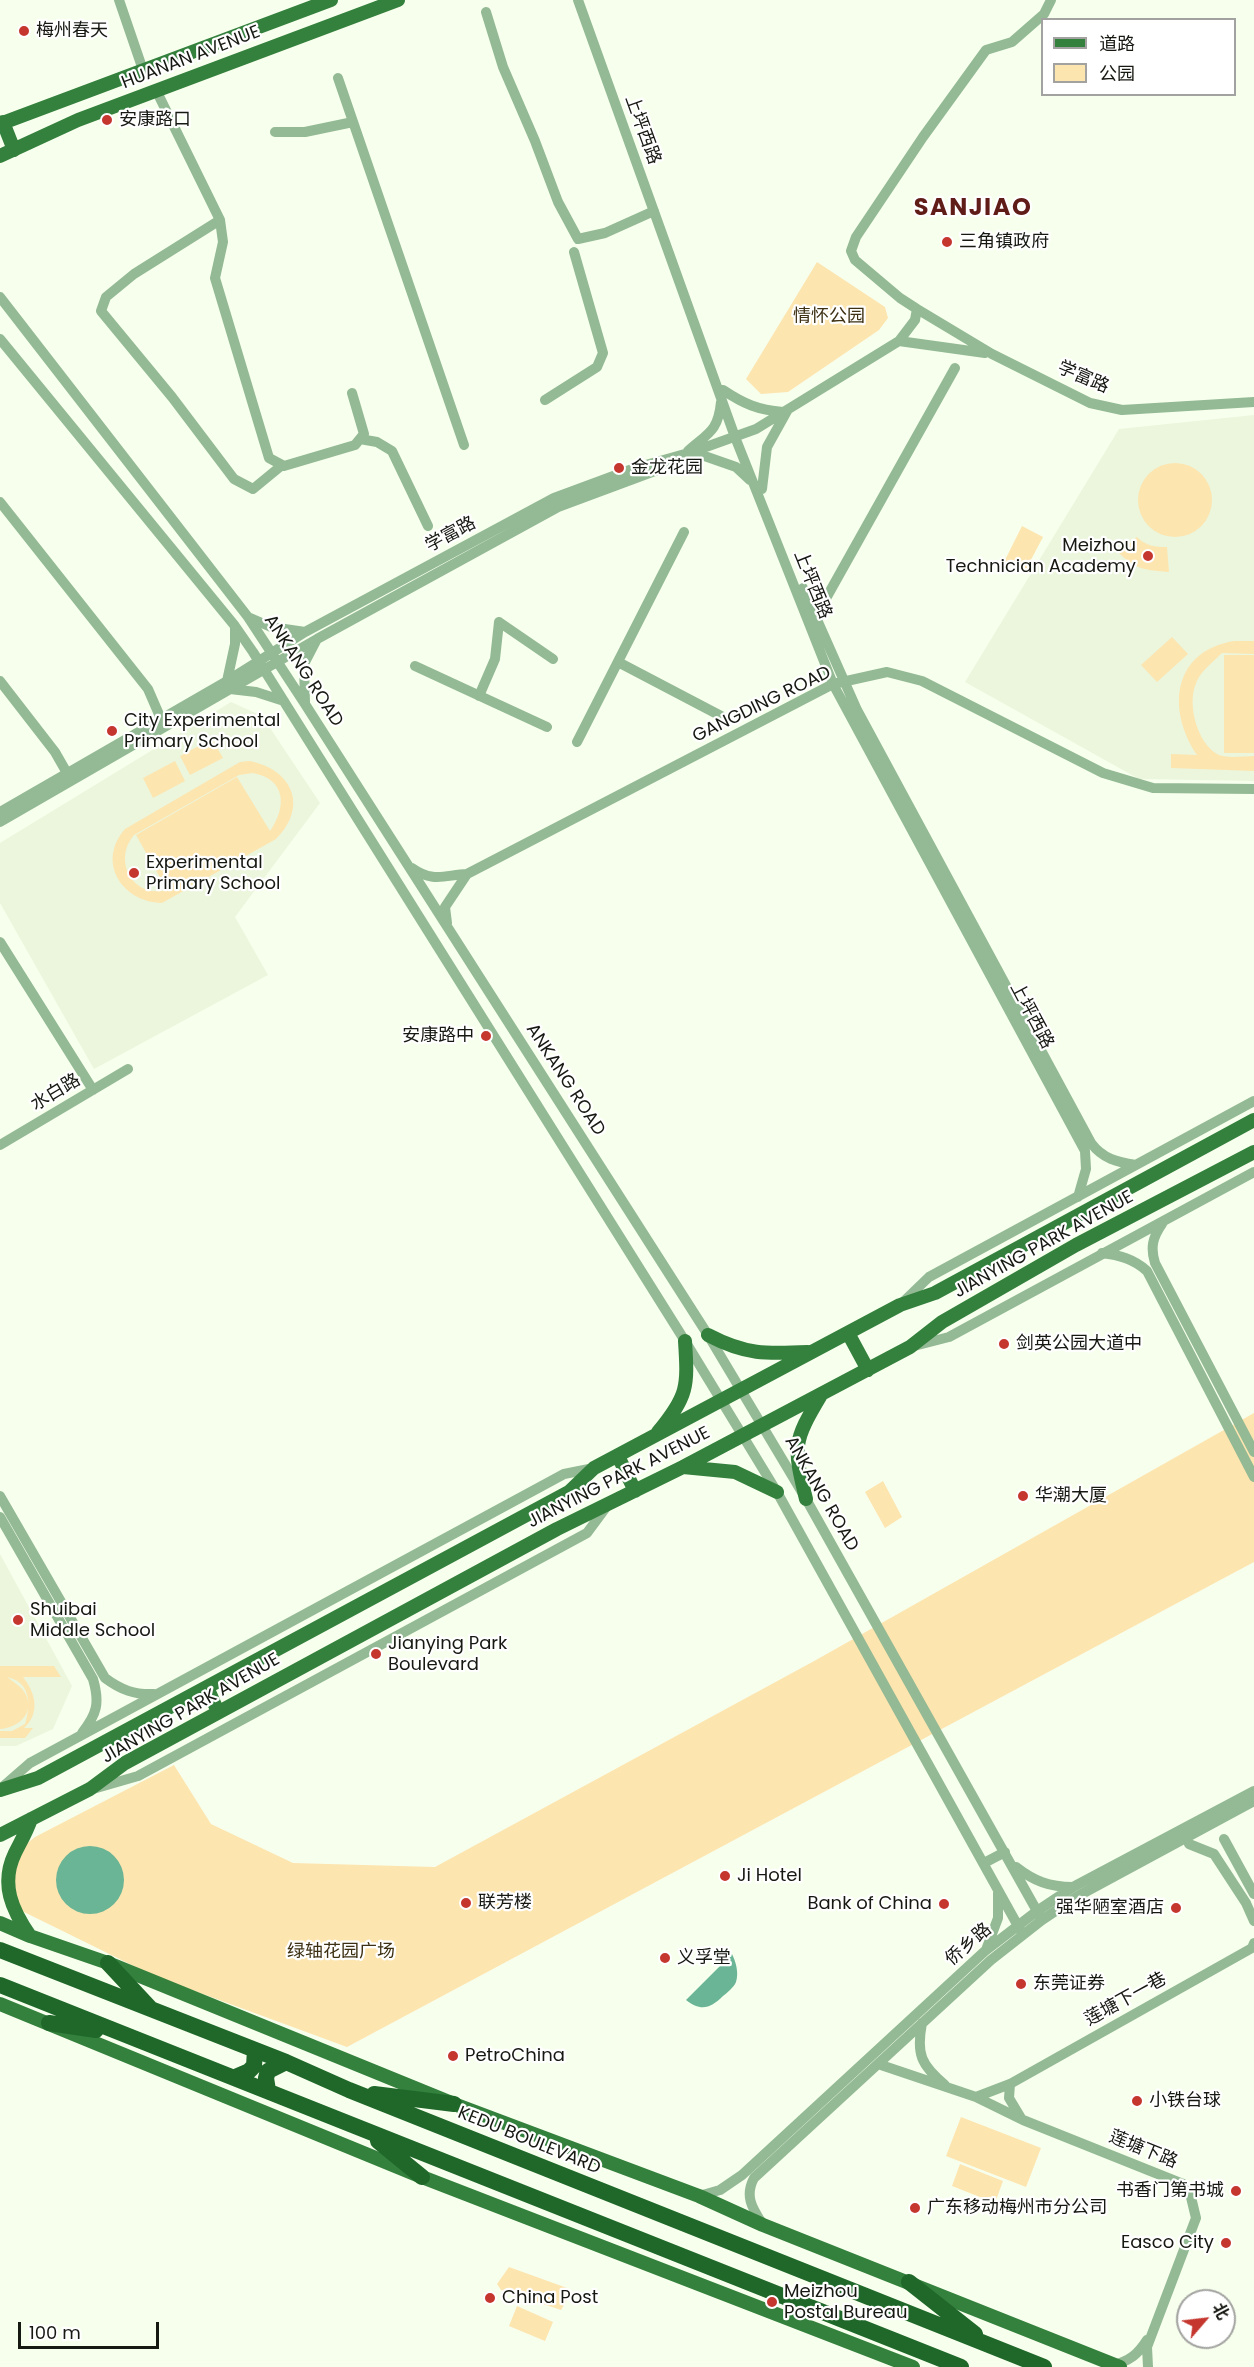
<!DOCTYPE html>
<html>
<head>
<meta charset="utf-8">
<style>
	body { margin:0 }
	#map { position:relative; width:1254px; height:2367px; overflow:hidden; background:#f7ffed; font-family:Poppins,"Noto Sans SC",sans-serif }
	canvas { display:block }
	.legend { position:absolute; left:1041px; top:18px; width:195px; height:78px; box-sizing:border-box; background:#fff; border:2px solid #a2a3a0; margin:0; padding:8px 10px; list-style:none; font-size:18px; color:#161812 }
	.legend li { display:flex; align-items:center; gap:12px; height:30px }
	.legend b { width:30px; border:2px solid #a2a3a0 }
	.north { position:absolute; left:1176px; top:2289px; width:60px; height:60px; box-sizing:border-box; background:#fff; border:2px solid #a2a3a0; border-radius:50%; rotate:62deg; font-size:16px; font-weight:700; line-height:24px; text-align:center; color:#161812 }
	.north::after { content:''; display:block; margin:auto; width:21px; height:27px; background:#c4362e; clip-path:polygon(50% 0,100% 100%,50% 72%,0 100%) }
	.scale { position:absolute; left:18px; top:2322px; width:141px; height:27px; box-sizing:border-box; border:3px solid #161812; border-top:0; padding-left:8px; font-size:18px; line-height:21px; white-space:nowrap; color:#161812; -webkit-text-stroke:4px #fff; paint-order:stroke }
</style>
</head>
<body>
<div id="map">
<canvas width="1254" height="2367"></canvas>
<ul class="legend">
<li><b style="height:8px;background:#34803d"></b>道路</li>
<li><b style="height:16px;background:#fde5b0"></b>公园</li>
</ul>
<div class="north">北</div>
<div class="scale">100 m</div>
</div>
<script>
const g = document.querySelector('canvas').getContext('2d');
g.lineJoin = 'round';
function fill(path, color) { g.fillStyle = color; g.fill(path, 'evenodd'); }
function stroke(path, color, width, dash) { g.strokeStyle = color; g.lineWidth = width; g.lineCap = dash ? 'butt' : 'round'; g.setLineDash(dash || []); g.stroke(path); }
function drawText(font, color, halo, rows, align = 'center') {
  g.font = font + ' Poppins,"Noto Sans SC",sans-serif'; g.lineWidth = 4.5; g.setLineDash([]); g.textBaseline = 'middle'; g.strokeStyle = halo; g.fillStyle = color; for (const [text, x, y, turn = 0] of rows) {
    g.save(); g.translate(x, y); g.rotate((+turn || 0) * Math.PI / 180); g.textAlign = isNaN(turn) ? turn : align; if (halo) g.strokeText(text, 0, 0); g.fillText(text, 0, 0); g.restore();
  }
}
fill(new Path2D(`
	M1254,415V781L1139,779L965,682L1119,429Z
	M231,702L262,716L320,803L235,917L268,975L94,1069L0,903V843Z
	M0,1554L72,1686L53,1729L16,1746H0Z`), '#ebf6dd');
fill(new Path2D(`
	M817,262L885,307L888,318L879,330L788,392L761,394L746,379Z
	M1138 500a37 37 0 1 1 74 0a37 37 0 1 1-74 0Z
	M1022,526L1043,537L1024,573L1004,562Z
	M1137,537C1145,546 1156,547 1167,547L1169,572C1146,570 1136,570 1119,553Z
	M1172,637L1188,654L1157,682L1141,665Z
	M1234,641H1254V654L1222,653C1212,663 1199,672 1195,686C1188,706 1197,742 1217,754C1226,759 1243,756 1254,756V771L1171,768V754L1197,755C1166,709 1173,651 1234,641Z
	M1224,655H1254V753H1224Z
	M212,739L223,758L190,775L180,756Z
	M175,761L185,781L153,798L143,778Z
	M249,761C292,769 309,806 276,839L162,903C122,902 96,862 125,829L240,762ZM253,773C286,779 287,807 270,831L237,777L136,835L167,890C133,899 112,861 134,835L239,775Z
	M1254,1413V1562L347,2047L154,1976L22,1911L7,1886L19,1850L35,1837L174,1765L211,1824L293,1863L435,1867L816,1660Z
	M883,1481L902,1517L885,1528L865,1492Z
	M0,1666H54L61,1677H23C35,1692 41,1713 24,1728H33L25,1738H0V1731H12L25,1724C31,1705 31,1682 7,1677C12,1681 21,1686 25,1693C36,1713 18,1728 0,1729Z
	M961,2117L1041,2148L1026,2187L946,2156Z
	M960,2164L1003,2181L995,2203L952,2186Z
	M509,2267L567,2288L570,2295L561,2310L501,2290L497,2284Z
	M517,2306L553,2322L545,2341L509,2326Z`), '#fde5b0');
fill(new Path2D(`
	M56 1880a34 34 0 1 1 68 0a34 34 0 1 1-68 0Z
	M732,1954C736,1962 739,1973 736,1982C734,1987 727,1993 723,1996C711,2008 701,2012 686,2000Z`), '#6ab595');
stroke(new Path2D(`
	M119,0L143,70
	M578,0L735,437L833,684L1085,1151L1086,1169L1078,1197
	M1051,0L1044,14L1012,42L986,50L923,137L856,237L851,251L855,260L900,298L917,309L992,354L1090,403L1122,410L1254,402
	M486,12L503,67L535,141L558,202L578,239L605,233L654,211
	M338,78L464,445
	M156,90L220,220L223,242L215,278L269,458L284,466L355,445L364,434L352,393
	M275,132H305L353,122
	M220,220L134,274L106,297L101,311L172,397L234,479L253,489L281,466
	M0,297L248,617L305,704L708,1335L806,1499L1042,1920
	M0,339L235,626L253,652L685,1341L777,1492L1023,1935
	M899,341L985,353
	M723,390C744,404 758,410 783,412
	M545,400L597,367L603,353L574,252
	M360,439L377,442L392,451L428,526
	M688,451C708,433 718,432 721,402
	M693,452L736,467L750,480
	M762,489L767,447L787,411
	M0,502L148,689L161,719
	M803,588L857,710L1091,1143C1103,1159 1117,1162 1136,1165
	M248,617L271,627L305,632
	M815,618L955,368
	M499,622L553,659
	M618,662L721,716
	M415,666L547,727
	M0,681L55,752L67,773
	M227,681L235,644V626
	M230,689L256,692L284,701
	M479,696L495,659L499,622
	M305,703L304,664L317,639
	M577,742L684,532
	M0,812L227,681L305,632L554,498L635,468L692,452L756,429L899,341L915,320L917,309
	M0,822L317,639L558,507L679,462
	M412,868C433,883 445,875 467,874L833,684L887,672L922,681L1103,773L1153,788L1254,789
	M447,923L445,907L467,874
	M0,942L93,1090
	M0,1145L128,1069
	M1162,1224C1153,1237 1150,1247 1155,1263L1254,1452
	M1102,1253C1119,1255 1134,1259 1147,1271L1254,1477
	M901,1304L929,1277L1254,1101
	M914,1346L949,1337L1254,1172
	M0,1496L105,1678C121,1690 135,1695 154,1694
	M0,1517L93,1679C100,1703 97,1714 82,1733
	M0,1789L30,1763L564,1474L594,1468
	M93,1789L138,1776L587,1533L607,1506
	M1224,1839L1254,1894
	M1189,1844L1214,1854L1246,1903L1254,1921
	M984,1863L1005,1852
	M1016,1867C1034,1881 1049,1887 1073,1887
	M986,1950L998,1918V1893
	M922,2023C916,2054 921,2065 945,2085
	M878,2064L976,2097L1023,2120L1183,2184L1190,2193L1196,2218L1147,2347L1148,2367
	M1010,2084L1009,2098L1021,2118
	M976,2097L1010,2084L1252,1948L1254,1943
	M699,2196L720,2190L742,2175L985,1951L1037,1911L1073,1887L1254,1791
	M763,2225C753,2209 744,2197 754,2178L991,1960L1042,1920L1078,1896L1254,1801
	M1113,2365C1130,2361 1138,2354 1147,2340`), '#93ba94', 10);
stroke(new Path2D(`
	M3,122L14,150
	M0,124L331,0
	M0,156L78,120L398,0
	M848,1333L868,1370
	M708,1335C746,1355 766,1354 808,1352
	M658,1432C688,1396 688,1387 685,1341
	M618,1456L635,1491
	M683,1467L735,1472L777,1492
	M806,1499C793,1446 793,1442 821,1395
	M207,1687L218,1712
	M0,1790L38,1778L569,1492L594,1468L900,1305L935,1293L1254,1120
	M0,1835L90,1789L125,1763L557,1529L683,1467L910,1347L942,1322L1076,1245L1254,1152
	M0,1923L30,1936L108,1963L454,2104L699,2196L763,2225L1120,2367
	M30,1936C12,1910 0,1884 15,1853C21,1841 27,1831 31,1819
	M0,2004L422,2177L913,2367`), '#34803d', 14);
stroke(new Path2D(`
	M0,1950L286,2062L349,2090L1044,2367
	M108,1963L150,2008
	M0,1985L961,2367
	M49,2023L96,2030
	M235,2077L249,2071L254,2066L255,2050
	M268,2090L266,2078L268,2071L286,2062
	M374,2094L454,2104
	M378,2141L422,2177
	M909,2282L975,2334`), '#1f682a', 16);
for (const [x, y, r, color] of [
	[24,31,6,"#c4362e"],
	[107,120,6,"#c4362e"],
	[947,242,6,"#c4362e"],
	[619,468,6,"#c4362e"],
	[1148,556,6,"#c4362e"],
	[112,731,6,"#c4362e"],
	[134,873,6,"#c4362e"],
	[486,1036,6,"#c4362e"],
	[1004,1344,6,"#c4362e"],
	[1023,1496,6,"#c4362e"],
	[18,1620,6,"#c4362e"],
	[376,1654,6,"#c4362e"],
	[725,1876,6,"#c4362e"],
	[466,1903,6,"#c4362e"],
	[944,1904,6,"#c4362e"],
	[1176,1908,6,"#c4362e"],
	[665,1958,6,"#c4362e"],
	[1021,1984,6,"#c4362e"],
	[453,2056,6,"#c4362e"],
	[1137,2101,6,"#c4362e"],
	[1236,2191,6,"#c4362e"],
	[915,2208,6,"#c4362e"],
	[1226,2243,6,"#c4362e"],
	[490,2298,6,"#c4362e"],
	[772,2302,6,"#c4362e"]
]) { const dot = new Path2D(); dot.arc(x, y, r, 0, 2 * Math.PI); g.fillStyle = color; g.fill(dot); stroke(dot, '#fff', 2); }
drawText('18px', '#161812', '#fff', [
	["梅州春天",36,31],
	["安康路口",119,120],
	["三角镇政府",959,242],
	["金龙花园",631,468],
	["Meizhou",1136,546,"right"],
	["Technician Academy",1136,567,"right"],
	["City Experimental",124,721],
	["Primary School",124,742],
	["Experimental",146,863],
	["Primary School",146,884],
	["安康路中",474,1036,"right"],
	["剑英公园大道中",1016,1344],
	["华潮大厦",1035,1496],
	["Shuibai",30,1610],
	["Middle School",30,1631],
	["Jianying Park",388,1644],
	["Boulevard",388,1665],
	["Ji Hotel",737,1876],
	["联芳楼",478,1903],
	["Bank of China",932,1904,"right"],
	["强华陋室酒店",1164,1908,"right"],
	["义孚堂",677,1958],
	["东莞证券",1033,1984],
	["PetroChina",465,2056],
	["小铁台球",1149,2101],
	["书香门第书城",1224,2191,"right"],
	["广东移动梅州市分公司",927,2208],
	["Easco City",1214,2243,"right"],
	["Meizhou",784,2292],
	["Postal Bureau",784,2313],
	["China Post",502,2298]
], 'left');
drawText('18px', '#161812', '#fff', [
	["HUANAN AVENUE",191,58,-21],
	["上坪西路",642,130,70],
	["学富路",1083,378,23],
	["学富路",451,535,-28],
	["上坪西路",812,585,68],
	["ANKANG ROAD",303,671,57],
	["GANGDING ROAD",762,705,-26],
	["上坪西路",1031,1016,62],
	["ANKANG ROAD",565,1080,57],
	["水白路",56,1093,-31],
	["JIANYING PARK AVENUE",1044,1245,-29],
	["JIANYING PARK AVENUE",619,1478,-27],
	["ANKANG ROAD",821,1494,60],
	["JIANYING PARK AVENUE",191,1709,-30],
	["侨乡路",969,1945,-41],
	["莲塘下一巷",1126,2000,-29],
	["KEDU BOULEVARD",529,2141,22],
	["莲塘下路",1143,2150,22]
]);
drawText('18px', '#3d3013', '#fff', [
	["情怀公园",829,317],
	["绿轴花园广场",341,1952]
]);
g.letterSpacing = '1.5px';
drawText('bold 24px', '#601c17', '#fff', [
	["SANJIAO",973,209]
]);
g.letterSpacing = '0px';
</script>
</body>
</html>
